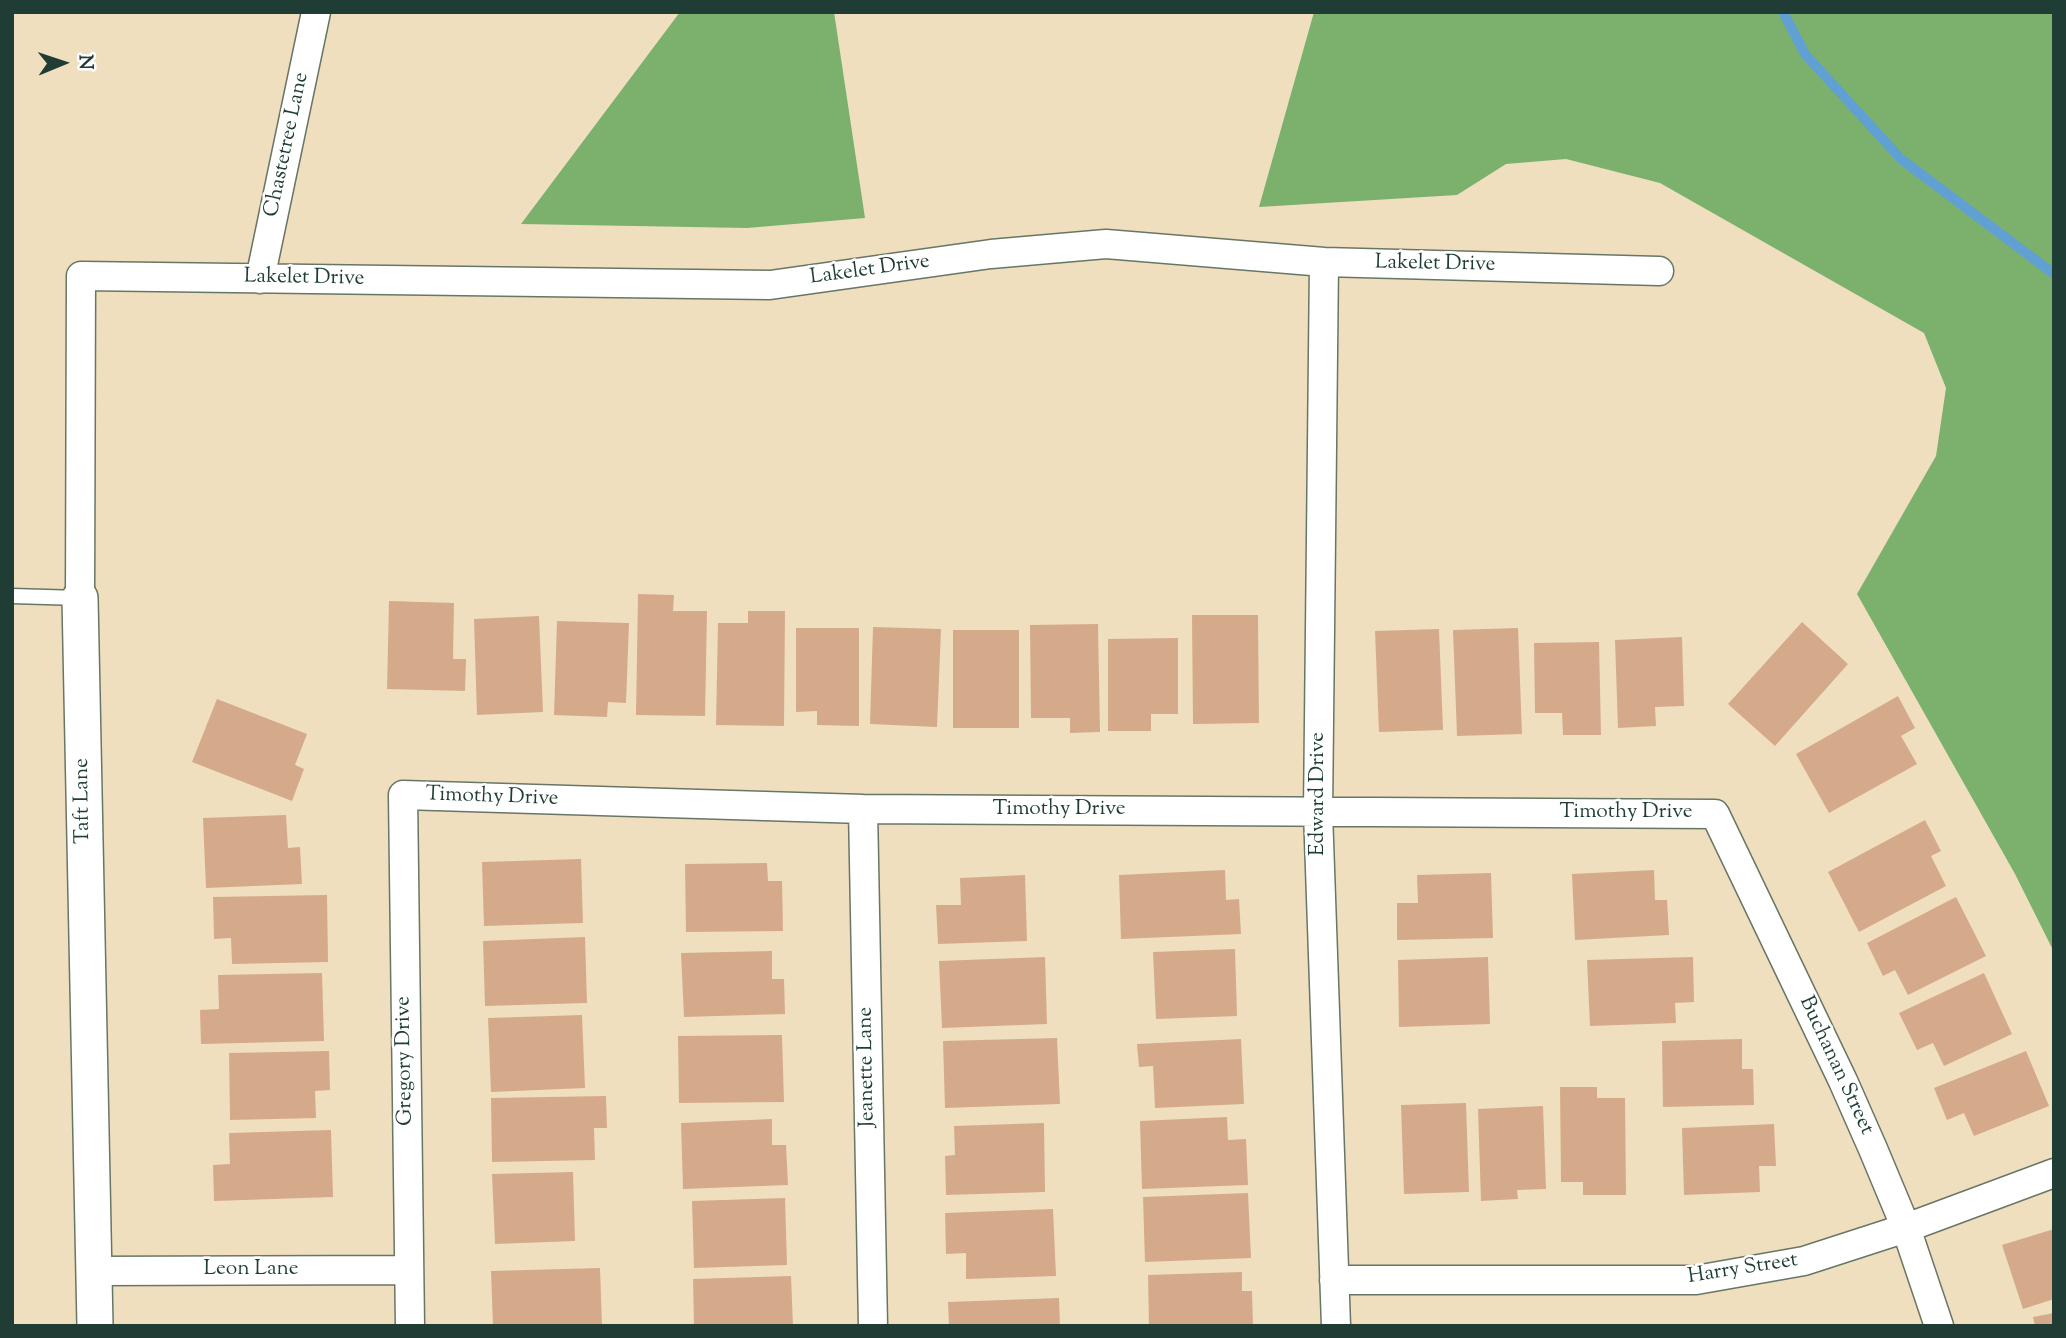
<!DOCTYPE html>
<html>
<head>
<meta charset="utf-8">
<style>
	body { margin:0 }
	#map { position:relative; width:2066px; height:1338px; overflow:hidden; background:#efdfbf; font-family:"Sorts Mill Goudy",serif }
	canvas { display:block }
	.frame { position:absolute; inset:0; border:14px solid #1f3d34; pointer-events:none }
	.north { position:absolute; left:28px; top:28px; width:70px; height:70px; -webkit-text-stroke:5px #fff; paint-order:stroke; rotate:88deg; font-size:19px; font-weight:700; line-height:28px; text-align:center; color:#1f3d34 }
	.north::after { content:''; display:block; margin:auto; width:24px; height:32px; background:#1f3d34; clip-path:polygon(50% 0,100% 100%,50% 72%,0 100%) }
</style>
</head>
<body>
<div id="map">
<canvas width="2066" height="1338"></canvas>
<div class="frame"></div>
<div class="north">N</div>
</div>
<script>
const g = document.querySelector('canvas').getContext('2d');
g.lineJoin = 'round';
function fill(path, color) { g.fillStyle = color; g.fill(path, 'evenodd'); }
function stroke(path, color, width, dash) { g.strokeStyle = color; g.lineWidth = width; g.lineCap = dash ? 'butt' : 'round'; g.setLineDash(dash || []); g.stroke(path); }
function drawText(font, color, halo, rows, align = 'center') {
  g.font = font + ' "Sorts Mill Goudy",serif'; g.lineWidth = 5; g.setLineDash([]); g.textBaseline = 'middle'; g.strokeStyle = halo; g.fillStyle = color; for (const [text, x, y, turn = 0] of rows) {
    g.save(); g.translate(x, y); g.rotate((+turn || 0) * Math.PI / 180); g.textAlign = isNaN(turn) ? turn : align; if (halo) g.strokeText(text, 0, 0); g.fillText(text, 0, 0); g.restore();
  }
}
fill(new Path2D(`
	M680,12H834L865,218L747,228L521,224Z
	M1314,12H2054V952L2015,874L1857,594L1936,456L1946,388L1924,333L1660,183L1566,159L1506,164L1457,195L1259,207Z`), '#7cb16d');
stroke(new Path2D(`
	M1783,12L1805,54L1901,159L2054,274`), '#61a0d3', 10);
fill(new Path2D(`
	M638,594L674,595L673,611H707L705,716L636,715Z
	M389,601L454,603L453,659H466L465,691L387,689Z
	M748,611H785L784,726L716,725L718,623H748Z
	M1192,615H1258L1259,723L1193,724Z
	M539,616L543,712L477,715L474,619Z
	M557,621L629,623L626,703L608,702L607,717L554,715Z
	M1802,622L1848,664L1775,746L1728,704Z
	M1098,624L1100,732L1070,733V718H1031L1030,625Z
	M873,627L941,629L937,727L870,724Z
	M796,628H859V726L817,725V711L796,712Z
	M1518,628L1522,734L1457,736L1453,630Z
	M1439,629L1443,730L1379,732L1375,631Z
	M953,630H1019V728H953Z
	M1682,637L1684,706L1655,707L1656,726L1618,728L1615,640Z
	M1178,638V714H1151V731H1108V639Z
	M1599,642L1601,735H1563L1562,713H1535L1534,643Z
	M1898,696L1915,728L1901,736L1917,764L1829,813L1796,754Z
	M217,699L307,734L295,765L304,769L292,801L192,762Z
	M286,815L288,848L300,847L302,884L206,888L203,818Z
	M1925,820L1941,851L1931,856L1946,886L1859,932L1828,872Z
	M581,859L583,923L484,926L482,862Z
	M767,863L768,881H782L783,931L686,932L685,864Z
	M1225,870L1226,900L1239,899L1241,934L1121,939L1119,875Z
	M1654,870L1655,900H1667L1669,935L1575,940L1572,874Z
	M1491,873L1493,938L1397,940V903H1418L1417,875Z
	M1025,875L1027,941L938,944L936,905H961L960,878Z
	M327,895L328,962L232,964L231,938L214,939L213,897Z
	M1956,897L1986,956L1908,995L1895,970L1883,976L1867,943Z
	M585,937L587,1003L485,1006L483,941Z
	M1235,949L1237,1016L1156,1019L1153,952Z
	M772,951V979H784L785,1014L684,1017L681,953Z
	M1045,957L1047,1024L942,1028L939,961Z
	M1488,957L1490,1024L1399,1027L1398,960Z
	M1693,957L1694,1002L1675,1003L1676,1023L1590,1026L1587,960Z
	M322,973L324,1041L201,1044L200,1010L219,1009L218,975Z
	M1984,973L2012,1034L1944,1066L1933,1043L1917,1050L1899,1013Z
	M582,1015L585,1088L491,1092L488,1018Z
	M782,1035L784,1102L679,1103L678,1036Z
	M1057,1038L1060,1104L945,1108L943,1041Z
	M1241,1039L1244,1104L1155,1108L1153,1066L1139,1067L1137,1044Z
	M1742,1039V1069H1753L1754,1105L1663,1107L1662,1041Z
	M329,1051L330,1090L315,1091L316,1118L230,1120L229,1053Z
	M2026,1051L2049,1106L1974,1136L1964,1113L1947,1120L1934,1088Z
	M1560,1087H1597V1098H1625L1626,1195H1583V1182H1561Z
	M606,1096L607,1128H594L595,1160L492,1162L491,1098Z
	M1466,1103L1469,1192L1404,1194L1401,1105Z
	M1543,1106L1546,1189L1517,1190L1518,1199L1481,1201L1478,1109Z
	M1227,1117L1228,1140L1246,1139L1248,1185L1142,1189L1140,1121Z
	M772,1119V1145H786L788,1185L683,1189L681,1123Z
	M1044,1123L1045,1192L946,1195L945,1156L955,1155L954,1126Z
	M1774,1124L1776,1166H1759L1760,1192L1684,1195L1682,1128Z
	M331,1130L333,1197L214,1201L213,1165L230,1164L229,1133Z
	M573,1172L575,1241L495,1244L492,1174Z
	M1248,1193L1251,1258L1145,1262L1143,1197Z
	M785,1198L787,1265L694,1268L692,1201Z
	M1053,1209L1056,1276L966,1279V1253L946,1254L945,1213Z
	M2054,1229V1299L2023,1309L2002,1245Z
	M600,1268L602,1326H493L491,1271Z
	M1242,1272V1291H1252L1253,1326H1149L1148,1275Z
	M791,1276L793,1326H694L693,1279Z
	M1059,1298L1060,1326H949L948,1302Z
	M2054,1313V1326H2035L2033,1317Z`), '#d5aa8b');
const service = new Path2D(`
	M12,596L80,598`);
const minor = new Path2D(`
	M1324,262L1318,812L1336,1326
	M260,279L316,12
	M80,598L81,276L770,285L991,254L1106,244L1324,262L1659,271
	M863,809L873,1326
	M94,1271L408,1270
	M1334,1280H1696L1804,1261L1906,1228L2054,1173
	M410,1326L403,795L863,809L1715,814L1843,1081L1873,1149L1906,1228L1939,1326`);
const tertiary = new Path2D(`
	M80,598L95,1326`);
stroke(service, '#687665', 17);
stroke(minor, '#687665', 31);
stroke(tertiary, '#687665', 38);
stroke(service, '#fff', 14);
stroke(minor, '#fff', 28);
stroke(tertiary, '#fff', 35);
drawText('21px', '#1f3d34', '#fff', [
	["Chastetree Lane",288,145,-78],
	["Lakelet Drive",1435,265,1],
	["Lakelet Drive",870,271,-8],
	["Lakelet Drive",304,279,1],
	["Edward Drive",1319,794,-90],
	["Timothy Drive",492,798,2],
	["Taft Lane",84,801,-91],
	["Timothy Drive",1059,810],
	["Timothy Drive",1626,813],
	["Gregory Drive",406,1061,-91],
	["Buchanan Street",1835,1066,65],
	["Jeanette Lane",868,1067,-91],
	["Leon Lane",251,1270],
	["Harry Street",1743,1270,-9]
]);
</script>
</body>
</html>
